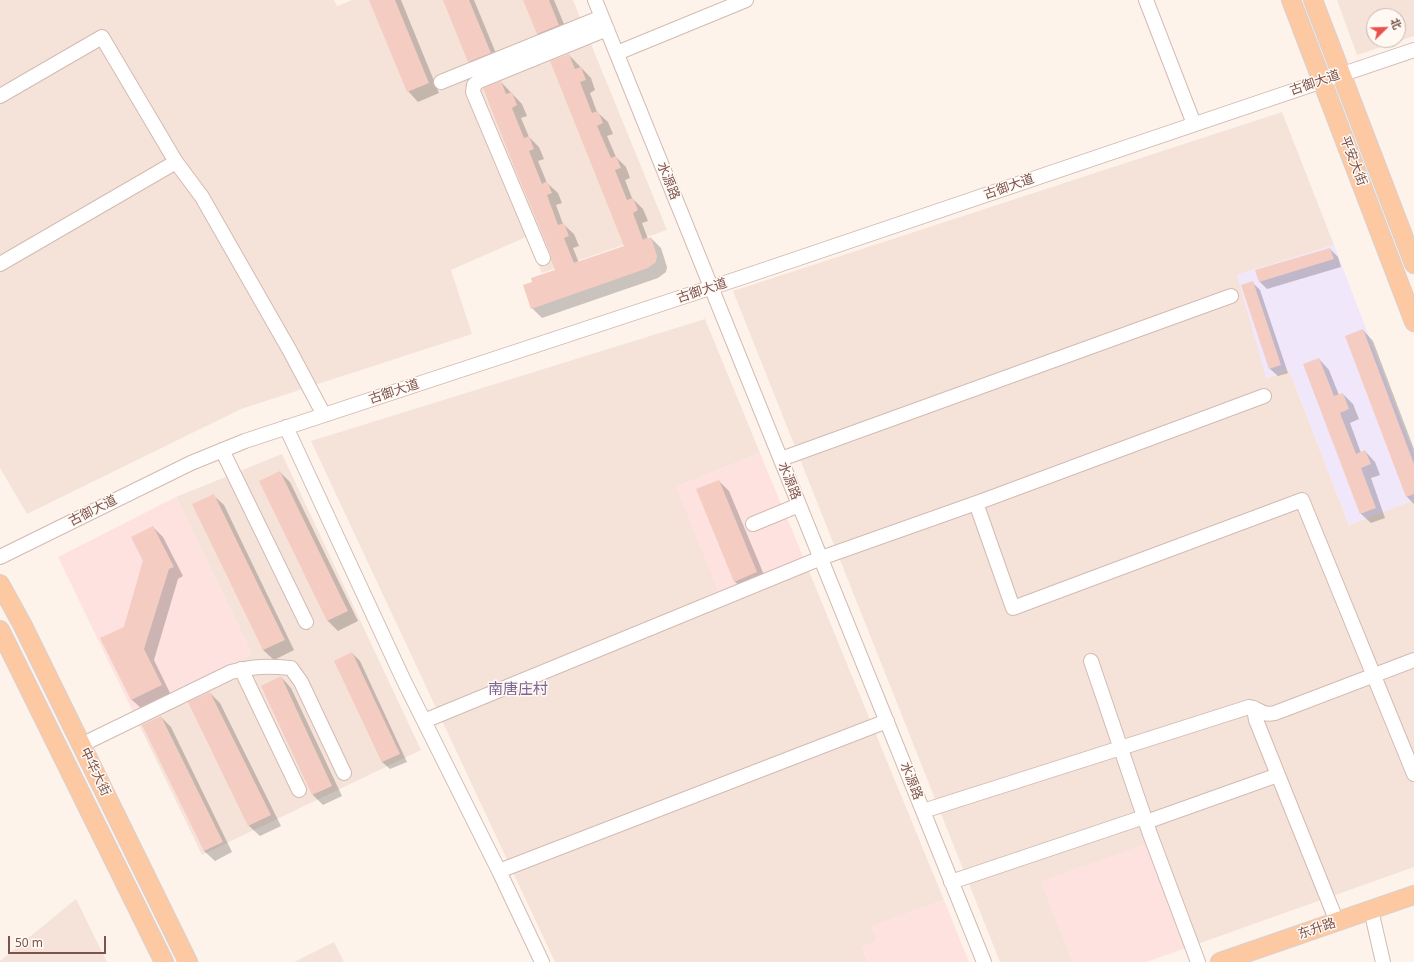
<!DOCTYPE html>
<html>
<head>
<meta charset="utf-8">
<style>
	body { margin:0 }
	#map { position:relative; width:1414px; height:962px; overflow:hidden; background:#fdf3eb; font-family:"Noto Sans","Noto Sans SC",sans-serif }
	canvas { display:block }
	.north { position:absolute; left:1366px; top:8px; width:40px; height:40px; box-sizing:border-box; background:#fff8f3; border:1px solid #cab6b0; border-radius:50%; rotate:67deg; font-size:11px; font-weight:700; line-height:16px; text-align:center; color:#7b534c }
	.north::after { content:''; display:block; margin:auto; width:14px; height:18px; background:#ea514e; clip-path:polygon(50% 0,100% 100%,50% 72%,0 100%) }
	.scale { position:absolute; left:8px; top:936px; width:98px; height:18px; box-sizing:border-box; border:2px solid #7b534c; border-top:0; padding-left:5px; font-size:12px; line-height:14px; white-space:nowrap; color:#7b534c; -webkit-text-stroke:3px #fff8f3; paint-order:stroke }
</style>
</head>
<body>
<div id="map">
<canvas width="1414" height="962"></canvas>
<div class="north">北</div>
<div class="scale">50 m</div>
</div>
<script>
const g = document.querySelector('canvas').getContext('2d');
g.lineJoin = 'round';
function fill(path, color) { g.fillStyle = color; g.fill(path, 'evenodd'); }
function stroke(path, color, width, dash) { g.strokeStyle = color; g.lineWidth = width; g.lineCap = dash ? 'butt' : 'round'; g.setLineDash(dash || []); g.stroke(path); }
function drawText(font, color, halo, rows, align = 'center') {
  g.font = font + ' "Noto Sans","Noto Sans SC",sans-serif'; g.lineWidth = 3; g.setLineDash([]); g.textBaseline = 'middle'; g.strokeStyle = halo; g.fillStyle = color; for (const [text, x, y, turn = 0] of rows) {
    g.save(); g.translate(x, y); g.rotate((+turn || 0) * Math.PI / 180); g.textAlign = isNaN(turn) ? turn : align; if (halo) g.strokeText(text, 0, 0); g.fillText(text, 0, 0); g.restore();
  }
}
fill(new Path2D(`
	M0,0H334L337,6L352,0H573L667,230L542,273L526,237L451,270L472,334L241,409L27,514L0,468Z
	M1337,0H1414V36L1357,55ZM1374,16H1398V40H1374Z
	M1282,112L1334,245L1237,275L1267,378L1289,370L1349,525L1414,500V867L1189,947L1041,881L1073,962H1000L733,291Z
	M705,319L760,453L676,487L804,559L944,900L872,926L877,941L862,947L868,962H555L311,441Z
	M282,454L421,750L202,855L133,712L252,654L176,497Z
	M76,899L107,962H0V961Z
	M334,942L344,962H294Z`), '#f5e3d9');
fill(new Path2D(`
	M760,453L804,559L719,594L676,487Z
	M176,497L252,654L133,712L58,557Z
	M1148,843L1189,947L1146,962H1073L1041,881Z
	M944,900L969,962H868L862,946L877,941L871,926Z`), '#fee2df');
fill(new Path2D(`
	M1334,245L1414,454V500L1349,525L1289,370L1266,378L1237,275Z`), '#f0e7fa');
fill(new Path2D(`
	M370,0H401L439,93L418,102L408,91Z
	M444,0H474L500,63L480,71L469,61Z
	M524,0H554L569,36L548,44L538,34Z
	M569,55L591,78L595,90L590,93L597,112L608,122L613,134L607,136L616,157L626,167L630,178L625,180L632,198L643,209L648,221L642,223L648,239L651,238L661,248L667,267L666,272L658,278L542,318L532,308L556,271L501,82L522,104L527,116L521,118L529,137L539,147L544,159L538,161L547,183L558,193L562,203L556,205L563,224L574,234L579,246L573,248L579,263L626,247Z
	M1330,249L1338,257L1341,267L1267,289L1259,281Z
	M1252,282L1260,290L1288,373L1278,376L1270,369Z
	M1363,330L1373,341L1414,449V504L1407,497L1346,337Z
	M1319,359L1329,370L1339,395L1343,394L1353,404L1359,419L1350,423L1361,453L1365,451L1375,462L1380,475L1371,478L1385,518L1371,523L1360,513Z
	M280,472L290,482L358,621L338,631L327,620Z
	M719,481L729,491L767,582L745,591L734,581Z
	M213,495L224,505L294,650L274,660L263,650Z
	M153,527L163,537L183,576L178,579L154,660L171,695L142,709L132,700L102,639L124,628Z
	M352,653L360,661L407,762L390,769L382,762L335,661Z
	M281,677L291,688L342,796L323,805L313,795L262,686Z
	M210,693L220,703L281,826L260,836L249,826L189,703Z
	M161,717L171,727L232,852L215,861L204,851Z`), '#0003');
fill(new Path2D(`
	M369,0H395L429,83L407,92Z
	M443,0H469L491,53L468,62Z
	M523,0H549L559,25L537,34Z
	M569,54L575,69L581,67L586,80L580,82L592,113L598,111L603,123L597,126L611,158L616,156L621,168L615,170L627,200L633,198L638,210L633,213L643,240L651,237L657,256L656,262L648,268L531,309L523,285L532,282L531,278L555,270L551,260V255L513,164L483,88L501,81L506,94L512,92L517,105L512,108L524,138L529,136L534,149L529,151L542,184L547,181L552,193L547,195L558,225L564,223L569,236L564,238L574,263L624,246L550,61Z
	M1330,248L1334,259L1259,282L1255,270Z
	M1253,281L1281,365L1269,369L1241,285Z
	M1363,329L1414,464V494L1406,497L1345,336Z
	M1319,358L1334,396L1343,393L1349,409L1340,413L1356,454L1365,450L1371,464L1361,468L1376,508L1360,514L1303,364Z
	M280,471L348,611L327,621L259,481Z
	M719,480L757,572L734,582L696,489Z
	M214,494L285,640L263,650L192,504Z
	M153,526L174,567L169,569L144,649L162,685L131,700L100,638L124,627L143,561L131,537Z
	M352,652L400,754L382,762L334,661Z
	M281,676L332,786L312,795L261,686Z
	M210,692L271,815L248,826L188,702Z
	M161,716L223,842L204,851L142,725Z`), '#f4ccc2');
const minor = new Path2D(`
	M595,0L984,962
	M1146,0L1194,124
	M617,53L746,0
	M441,82L602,17
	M0,96L102,37L176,162L202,197L290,351L324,415
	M543,258L473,92L474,85L479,81L607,29
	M0,264L176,162
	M286,427L404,681L499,871L542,962
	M222,450L306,622
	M781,459L1231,296
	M976,503L1013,608L1302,500L1414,774
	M753,524L799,505
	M0,557L191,463L245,441L743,277L1414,50
	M1091,661L1150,834L1198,962
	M241,669L299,790
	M1254,708L1256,720L1337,922
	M424,721L821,558L982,501L1264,396
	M81,745L231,672C254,666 268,666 291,668L301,682L344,773
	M923,811L1249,707C1262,709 1260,716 1275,713L1414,660
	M1146,822L1278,775
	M499,871L887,721
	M951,882L1144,817
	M1371,910L1383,962`);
const major = new Path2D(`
	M1291,0L1414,322
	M1313,0L1414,264
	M0,584L22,624L188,962
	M0,630L164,962
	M1220,962L1414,895`);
stroke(minor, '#d3bab2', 16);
stroke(major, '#dacfcd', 20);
stroke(minor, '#fff', 14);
stroke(major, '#fdc9a3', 18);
drawText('13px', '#7b534c', '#fff8f3', [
	["古御大道",1315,83,-19],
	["平安大街",1353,161,69],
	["水源路",668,181,68],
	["古御大道",1009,187,-19],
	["古御大道",702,291,-18],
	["古御大道",394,392,-18],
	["水源路",789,481,68],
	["古御大道",93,511,-27],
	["中华大街",95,772,64],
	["水源路",911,781,68],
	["东升路",1317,929,-19]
]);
drawText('15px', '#7b6596', '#fff8f3', [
	["南唐庄村",518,690]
]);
</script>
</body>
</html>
